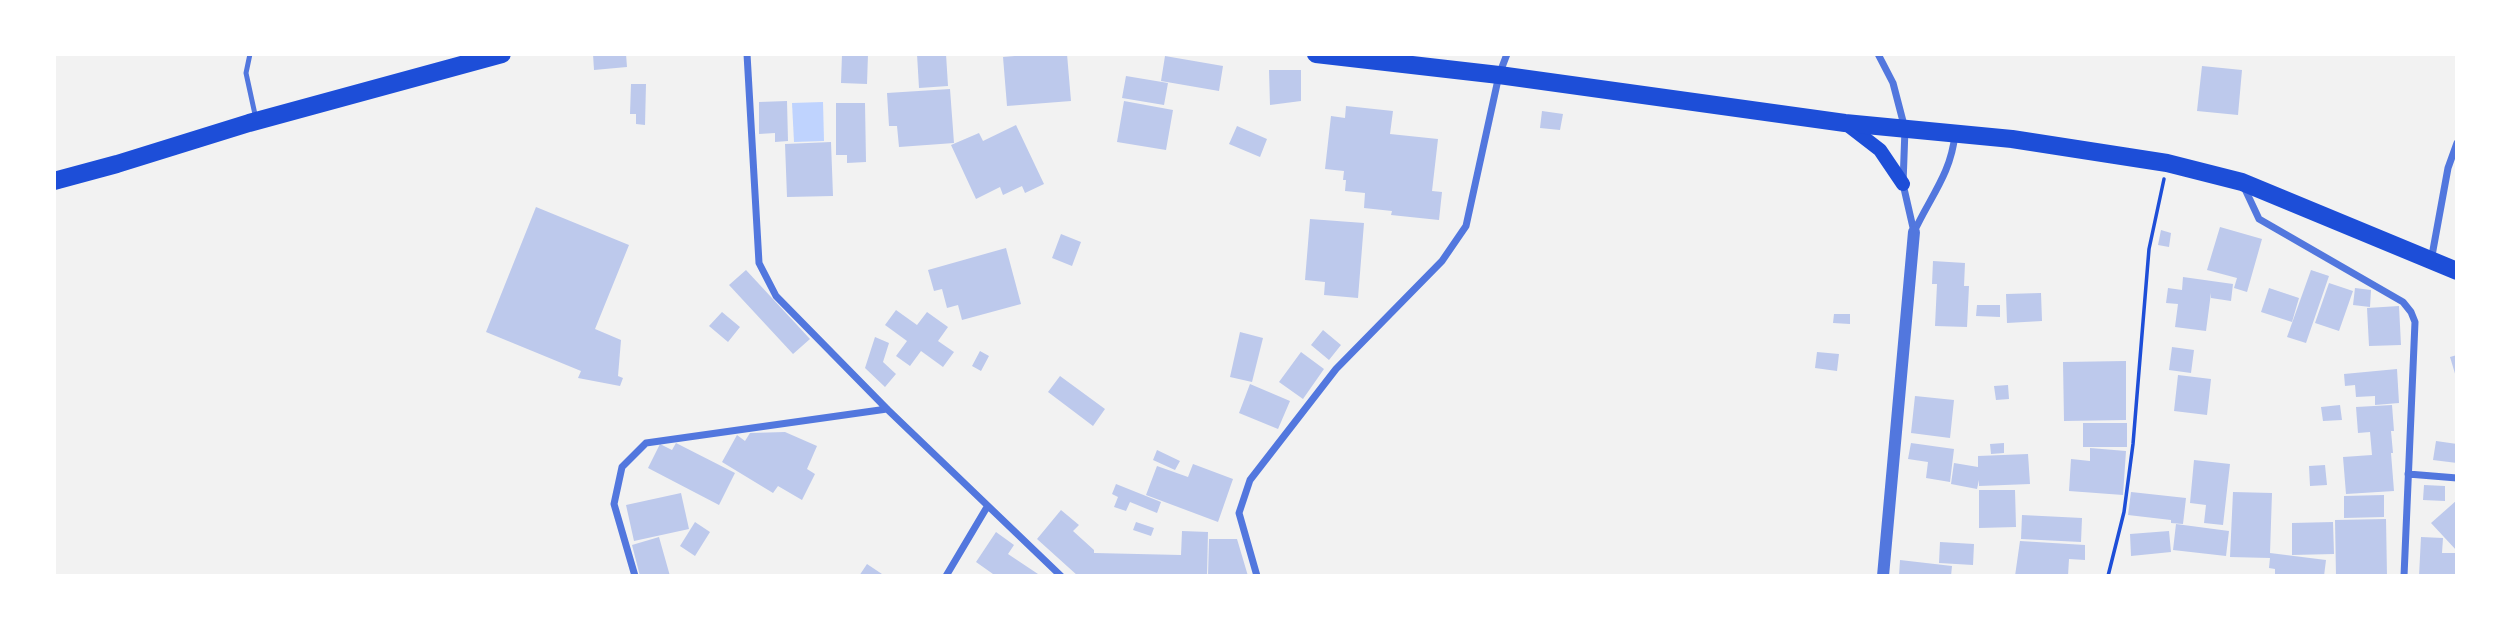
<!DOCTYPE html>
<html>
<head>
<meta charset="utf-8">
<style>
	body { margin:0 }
	#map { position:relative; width:2511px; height:630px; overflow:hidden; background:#f2f2f2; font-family:"Archivo Narrow",sans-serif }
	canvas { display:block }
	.frame { position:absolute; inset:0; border:56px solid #fff; pointer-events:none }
</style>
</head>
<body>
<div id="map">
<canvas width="2511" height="630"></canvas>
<div class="frame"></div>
</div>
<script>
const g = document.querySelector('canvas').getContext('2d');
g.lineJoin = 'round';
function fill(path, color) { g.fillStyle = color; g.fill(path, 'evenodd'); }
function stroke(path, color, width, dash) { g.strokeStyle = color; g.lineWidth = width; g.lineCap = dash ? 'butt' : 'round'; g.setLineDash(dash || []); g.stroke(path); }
fill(new Path2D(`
	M823,102L824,141L794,142L792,103Z`), '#bfd3fe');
fill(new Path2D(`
	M593,54H626L627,67L594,70Z
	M842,54H868L867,84L841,83Z
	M917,54H946L948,86L919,88Z
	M1038,54H1067L1071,101L1007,106L1003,57Z
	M1165,56L1223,66L1219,91L1161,81Z
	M2202,66L2242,70L2238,115L2197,111Z
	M1269,70H1301V101L1270,105Z
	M1126,76L1168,83L1164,105L1122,98Z
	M631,84H646L645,125L636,124V114H630Z
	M950,89L954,143L899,147L897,126H889L887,93Z
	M787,101L788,141L775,142V133L759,134V102Z
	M1124,101L1173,110L1166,150L1117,142Z
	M836,103H865L866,162L847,163V155H836Z
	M1346,106L1393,111L1390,134L1438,139L1432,191L1442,192L1439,220L1391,215L1392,211L1364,208L1365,193L1345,191L1346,180H1343L1344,171L1325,169L1331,116L1345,118Z
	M1542,111L1563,114L1560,130L1540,128Z
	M1016,125L1044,184L1025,193L1022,186L1003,195L1000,187L976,199L951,145L979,133L983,141Z
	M1237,126L1267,139L1260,157L1229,144Z
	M831,142L833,196L787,197L785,144Z
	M536,207L629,245L595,329L621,340L618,376L623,378L620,386L578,378L581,371L486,332Z
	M1310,219L1364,223L1358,298L1324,295L1325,282L1305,280Z
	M2220,227L2262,239L2247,292L2234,288L2237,278L2207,270Z
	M2161,230L2171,233L2169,247L2158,245Z
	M1061,234L1081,242L1072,266L1052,258Z
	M1006,248L1021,304L962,320L958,305L947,308L942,289L934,291L928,270Z
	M1933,261L1965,263L1964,286H1969L1967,327L1935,326L1937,284H1932Z
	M746,270L810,339L793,354L729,285Z
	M2311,270L2329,276L2306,343L2287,337Z
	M2183,277L2233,284L2231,301L2211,298V293L2206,331L2175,327L2178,304L2166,303L2168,288L2182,290Z
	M2329,283L2353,291L2339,331L2315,323Z
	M2269,288L2299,298L2292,322L2261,312Z
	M2355,288L2371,290L2370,307L2353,305Z
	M2041,293L2042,321L2007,323L2006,294Z
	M1977,305H2000V317L1976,316Z
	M2399,306L2401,345L2369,346L2367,308Z
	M896,310L917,325L927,312L948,327L938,341L954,352L943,367L921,351L910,366L896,356L907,341L885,325Z
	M722,312L740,327L728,342L709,326Z
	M1834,314H1850V324L1833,323Z
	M1323,330L1341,345L1329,360L1311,345Z
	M1240,332L1263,338L1252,382L1230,377Z
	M875,337L889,343L883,362L896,374L885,387L865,368Z
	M2172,347L2194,350L2191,373L2169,370Z
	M980,351L989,356L981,371L972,366Z
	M1301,352L1324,369L1303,399L1279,382Z
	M1817,352L1839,354L1837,371L1815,368Z
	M2457,355V377H2456L2450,357Z
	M2126,361V420L2064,421L2063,362Z
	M2397,369L2399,403L2375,405V396L2356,397L2355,385L2345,386L2344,374Z
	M2178,375L2211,379L2207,415L2174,411Z
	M1060,376L1105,409L1093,426L1048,392Z
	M1250,384L1290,401L1278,429L1239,413Z
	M2008,385L2009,399L1996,400L1994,386Z
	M1915,396L1954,400L1950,438L1911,433Z
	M2340,405L2342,420L2323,421L2321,407Z
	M2392,405L2394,431H2391L2393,453H2391L2394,491L2346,494L2343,457L2372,455L2370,432L2358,433L2356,407Z
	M2083,423H2127V447H2083Z
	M785,432L817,446L807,469L815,474L802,500L778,486L773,493L722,462L737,435L745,441L750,433Z
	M2436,441L2457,444V463L2433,460Z
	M676,443L735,473L719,505L648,468L660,444L672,450Z
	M1911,443L1954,449L1950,482L1926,478L1928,462L1908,459Z
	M2004,443V453L1991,454L1990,444Z
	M2090,448L2126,451L2123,495L2069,491L2071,459L2090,461Z
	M1157,450L1180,461L1175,470L1153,460Z
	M2028,454L2030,484L1979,486V480L1977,489L1951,484L1954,463L1978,467V456Z
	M2194,460L2230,464L2223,525L2204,523L2206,505L2190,503Z
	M1193,464L1233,479L1218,522L1146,495L1157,466L1188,477Z
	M2325,465L2327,485L2310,486L2309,466Z
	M1116,484L1161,502L1157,513L1130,502L1126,511L1114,507L1118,497L1112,494Z
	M2424,485L2445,486V501L2423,500Z
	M1979,490H2015L2016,527L1979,528Z
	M2131,492L2186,498L2183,524L2171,523V520L2128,515Z
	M2233,492L2272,493L2270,553L2326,560L2324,576H2275V569L2269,568L2270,558L2230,557Z
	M681,493L689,529L634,541L626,505Z
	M2384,495V517L2344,518V496Z
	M2457,500V551L2431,523Z
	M1061,510L1079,525L1073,531L1094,550V553L1181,555L1182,531L1208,532L1207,576H1078L1037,539Z
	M2022,515L2082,518L2081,542L2021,539Z
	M2386,519L2387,576H2336L2335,520Z
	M695,522L710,532L695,556L680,546Z
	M1136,522L1154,528L1151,536L1133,530Z
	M2333,522L2334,554L2292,555V523Z
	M2176,524L2229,531L2226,556L2173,550Z
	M2169,531L2171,552L2131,556L2130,534Z
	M996,532L1014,545L1008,554L1041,576H992L993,574L976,562Z
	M659,537L670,576H640L632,545Z
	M2421,537L2443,538L2442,553H2457V576H2419Z
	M1209,539H1237L1248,576H1208Z
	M2020,541L2085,545V560L2069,559L2068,576H2015Z
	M1940,542L1974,544L1973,565L1939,563Z
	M1900,560L1952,566L1951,576H1899Z
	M867,564L885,576H859Z`), '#bdc9ec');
stroke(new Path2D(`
	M2108,576L2124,512L2133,444L2149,249L2164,179`), '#1d4ed8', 3.5);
stroke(new Path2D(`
	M250,54L246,73L256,119`), '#5277de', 5);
stroke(new Path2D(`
	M747,54L759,263L776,296L887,409L1061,576
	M1878,54L1893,83L1905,129L1903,184L1914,232
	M2244,187L2259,219L2403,302L2411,312L2415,322L2404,576
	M1914,232C1930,197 1951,174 1955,134
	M2431,261L2448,168L2457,143
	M2408,474L2457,478
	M635,576L614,504L622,467L646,443L887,409
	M946,576L987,507
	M1257,576L1239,513L1250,480L1336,369L1442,261L1466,226L1499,75L1507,54`), '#5277de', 7);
stroke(new Path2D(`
	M1883,576L1914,232`), '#5277de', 12);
stroke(new Path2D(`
	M1845,123L1880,150L1903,184`), '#1d4ed8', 14);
stroke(new Path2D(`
	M1316,54L1499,75L1845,123L2012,139L2167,163L2242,182L2457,271
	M54,181L117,164L249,123L502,54`), '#1d4ed8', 18);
</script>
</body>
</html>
